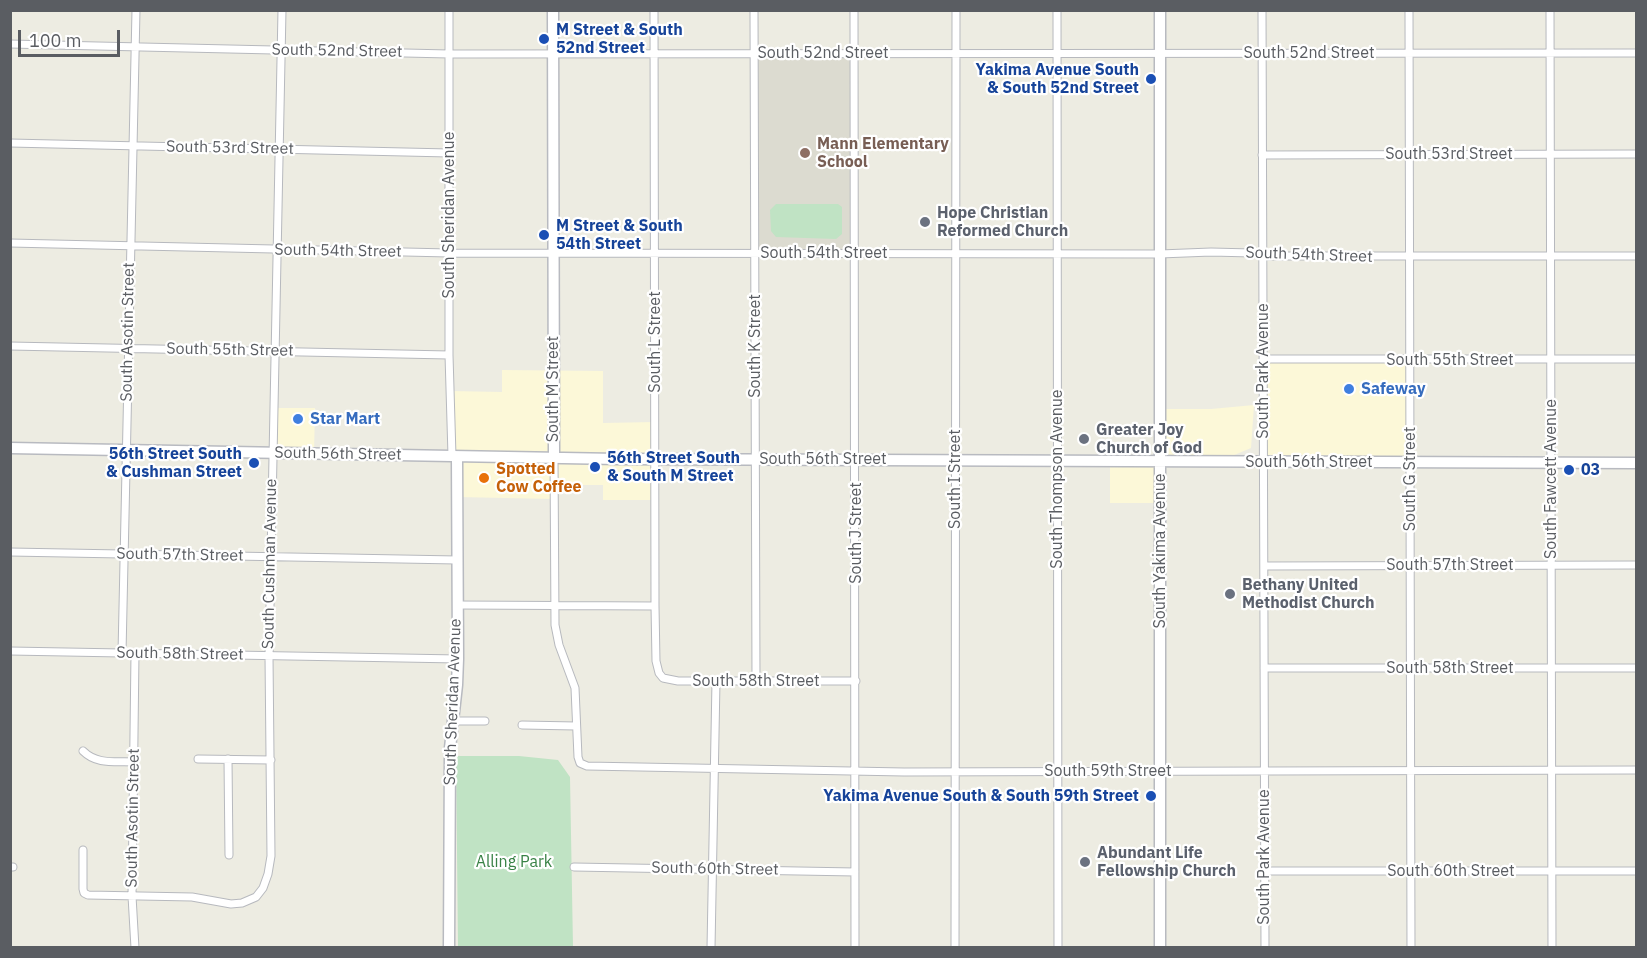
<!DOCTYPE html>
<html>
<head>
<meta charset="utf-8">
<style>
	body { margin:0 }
	#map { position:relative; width:1647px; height:958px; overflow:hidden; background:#edece2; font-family:"IBM Plex Sans",sans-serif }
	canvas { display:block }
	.frame { position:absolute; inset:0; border:12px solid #5a5d62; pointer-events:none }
	.scale { position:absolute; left:18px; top:30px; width:102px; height:27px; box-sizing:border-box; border:3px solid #5a5d62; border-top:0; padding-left:8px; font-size:18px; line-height:21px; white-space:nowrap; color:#5a5d62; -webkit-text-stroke:4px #fff; paint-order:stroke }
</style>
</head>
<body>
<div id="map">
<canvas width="1647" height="958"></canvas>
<div class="frame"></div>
<div class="scale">100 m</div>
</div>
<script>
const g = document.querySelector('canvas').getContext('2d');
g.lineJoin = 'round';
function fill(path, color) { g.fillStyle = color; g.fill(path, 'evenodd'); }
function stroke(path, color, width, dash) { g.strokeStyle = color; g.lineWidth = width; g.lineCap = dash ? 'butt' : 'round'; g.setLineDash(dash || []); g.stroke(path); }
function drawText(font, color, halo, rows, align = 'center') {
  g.font = font + ' "IBM Plex Sans",sans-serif'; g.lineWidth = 4.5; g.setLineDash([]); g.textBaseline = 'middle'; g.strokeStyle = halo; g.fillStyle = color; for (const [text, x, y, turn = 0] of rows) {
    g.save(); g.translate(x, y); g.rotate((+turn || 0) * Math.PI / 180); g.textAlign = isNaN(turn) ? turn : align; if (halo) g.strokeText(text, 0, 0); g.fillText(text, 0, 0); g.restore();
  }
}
fill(new Path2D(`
	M1263,359H1410V463L1263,462Z
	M502,370L603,371V423L655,422V500H603V485H554V499L457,497L452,456L450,391L502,392Z
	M1254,405L1251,448L1220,461H1160V503H1110V460L1160,461V409H1211Z
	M273,408H315L314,454L272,453Z`), '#fcf8d8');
fill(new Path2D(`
	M855,52V252L755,253V53Z`), '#dcdbd0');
fill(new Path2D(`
	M776,204H838L842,207V234L836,239L776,237L771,231L770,210Z
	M456,756H519L558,760L570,777L573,947H458Z`), '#c0e3c4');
const street = new Path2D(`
	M449,10V355L452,456
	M654,10L655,606L656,661L659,673L663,678L678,681H856
	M754,10L756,681
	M854,10L855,948
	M1057,10L1058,948
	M1262,10L1265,948
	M1409,10L1411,948
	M1550,10L1552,948
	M10,44L449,54L1636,53
	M10,143L449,153
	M1262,155L1636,154
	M10,243L449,253L1160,254L1211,252L1252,253L1262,256H1636
	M10,346L449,355
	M1263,359H1636
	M554,458L555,625L559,645L575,688L578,757L580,763L587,766L904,772L1636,770
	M10,552L457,560
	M1264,566L1636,565
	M457,605L655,606
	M10,651L458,659
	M122,653L136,10
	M1264,668H1636
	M452,721H485
	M522,725L576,726
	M83,751C97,765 115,761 134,762
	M198,759L271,760
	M228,759L229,855
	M83,850V889L84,893L88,895L192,897L231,904L242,903L256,897L263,888L268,874L271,856L269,656L282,10
	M10,867H13
	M574,867L855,872
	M1264,871H1636
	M135,948L132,896L135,653
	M711,948L716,681
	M955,948L956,10`);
const secondary = new Path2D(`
	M553,10L554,458
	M10,448L618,459L1636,463
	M449,948L450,748L457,685L458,659L457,457
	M1160,948V10`);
stroke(street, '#b7b9be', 9);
stroke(secondary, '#b8bac0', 13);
stroke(street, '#fff', 7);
stroke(secondary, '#fff', 10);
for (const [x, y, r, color] of [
	[544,39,6,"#1a4fb4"],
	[1151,79,6,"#1a4fb4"],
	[805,153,6,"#8d6e63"],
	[925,222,6,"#6b7280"],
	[544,235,6,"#1a4fb4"],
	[1349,389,6,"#3f7fe0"],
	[298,419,6,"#3f7fe0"],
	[1084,439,6,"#6b7280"],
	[254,463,6,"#1a4fb4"],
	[595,467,6,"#1a4fb4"],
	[1569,470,6,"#1a4fb4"],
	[484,478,6,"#e8710a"],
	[1230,594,6,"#6b7280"],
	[1151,796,6,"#1a4fb4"],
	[1085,862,6,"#6b7280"]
]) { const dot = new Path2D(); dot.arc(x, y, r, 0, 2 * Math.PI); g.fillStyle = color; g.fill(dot); stroke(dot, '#fff', 2); }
drawText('bold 16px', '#164399', '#fff', [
	["M Street & South",556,30],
	["52nd Street",556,48],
	["Yakima Avenue South",1139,70,"right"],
	["& South 52nd Street",1139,88,"right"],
	["M Street & South",556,226],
	["54th Street",556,244],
	["56th Street South",242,454,"right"],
	["& Cushman Street",242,472,"right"],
	["56th Street South",607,458],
	["& South M Street",607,476],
	["03",1581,470],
	["Yakima Avenue South & South 59th Street",1139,796,"right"]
], 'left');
drawText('16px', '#5a5d62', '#fff', [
	["South 52nd Street",337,51,1],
	["South 52nd Street",823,53],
	["South 52nd Street",1309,53],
	["South 53rd Street",230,148,1],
	["South 53rd Street",1449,154],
	["South Sheridan Avenue",449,215,-90],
	["South 54th Street",338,251,1],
	["South 54th Street",824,253],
	["South 54th Street",1309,255,2],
	["South Asotin Street",128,332,-89],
	["South L Street",655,342,-90],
	["South K Street",755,346,-90],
	["South 55th Street",230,350,1],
	["South 55th Street",1450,360],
	["South Park Avenue",1263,371,-90],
	["South M Street",553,389,-90],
	["South 56th Street",338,454,1],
	["South 56th Street",823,459],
	["South 56th Street",1309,462],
	["South I Street",955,479,-90],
	["South Thompson Avenue",1057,479,-90],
	["South G Street",1410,479,-90],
	["South Fawcett Avenue",1551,479,-90],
	["South J Street",856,533,-90],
	["South Yakima Avenue",1160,551,-90],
	["South 57th Street",180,555,1],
	["South Cushman Avenue",270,564,-89],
	["South 57th Street",1450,565],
	["South 58th Street",180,654,1],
	["South 58th Street",1450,668],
	["South 58th Street",756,681],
	["South Sheridan Avenue",453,702,-88],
	["South 59th Street",1108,771],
	["South Asotin Street",133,818,-89],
	["South Park Avenue",1264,857,-90],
	["South 60th Street",715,869,1],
	["South 60th Street",1451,871]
]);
drawText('bold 16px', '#785e54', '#fff', [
	["Mann Elementary",817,144],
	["School",817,162]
], 'left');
drawText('bold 16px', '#5b616d', '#fff', [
	["Hope Christian",937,213],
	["Reformed Church",937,231],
	["Greater Joy",1096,430],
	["Church of God",1096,448],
	["Bethany United",1242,585],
	["Methodist Church",1242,603],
	["Abundant Life",1097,853],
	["Fellowship Church",1097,871]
], 'left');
drawText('bold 16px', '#366cbe', '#fff', [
	["Safeway",1361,389],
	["Star Mart",310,419]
], 'left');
drawText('bold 16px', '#c56008', '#fff', [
	["Spotted",496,469],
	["Cow Coffee",496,487]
], 'left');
drawText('16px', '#398246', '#fff', [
	["Alling Park",514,862]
]);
</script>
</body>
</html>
